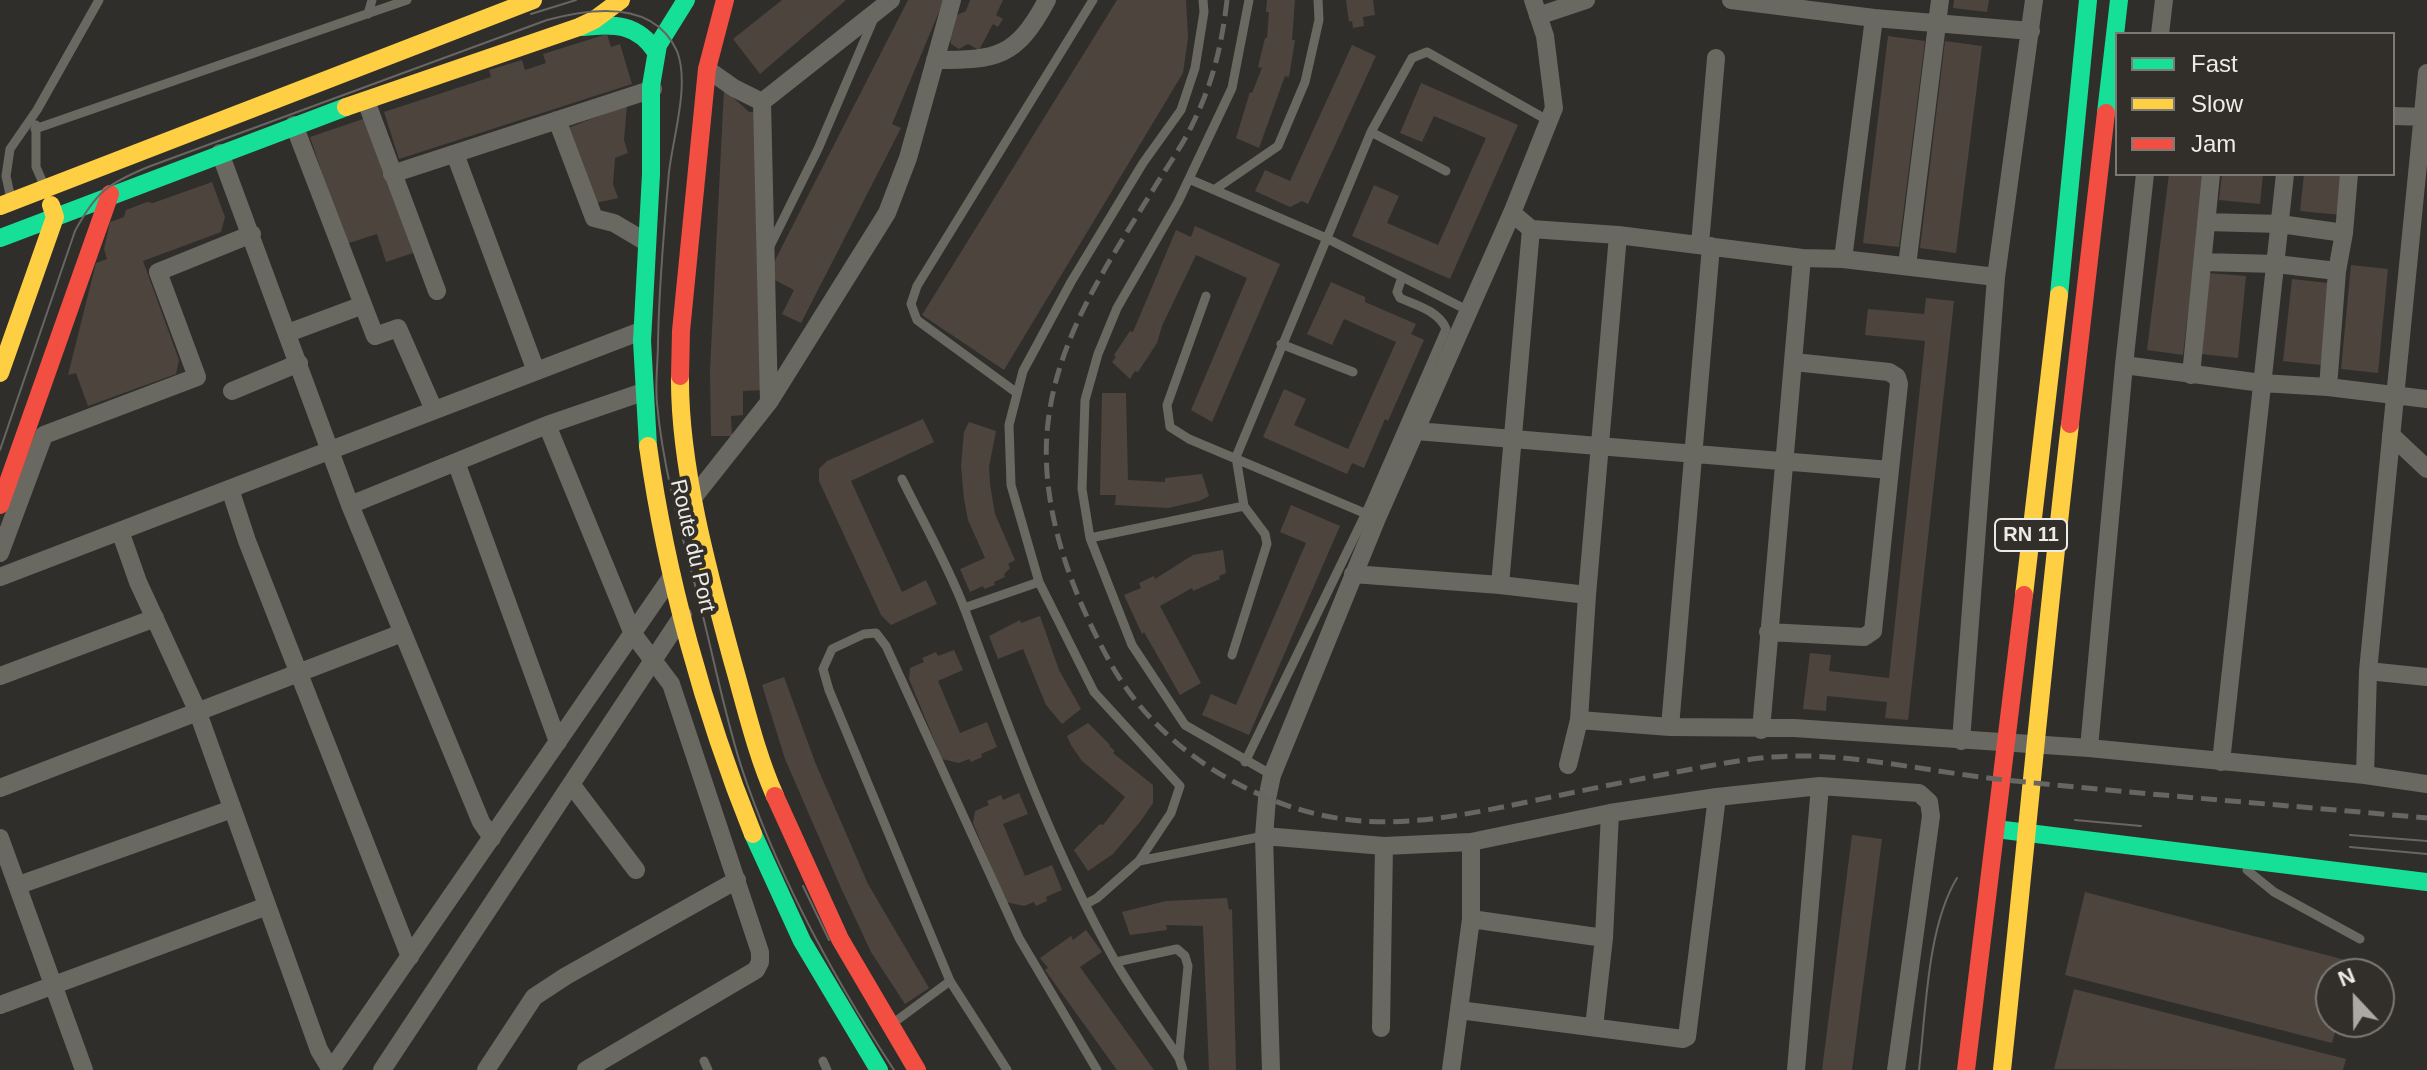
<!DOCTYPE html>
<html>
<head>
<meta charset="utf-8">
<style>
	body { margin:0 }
	#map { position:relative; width:2427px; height:1070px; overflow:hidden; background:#302e2b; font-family:Helvetica,sans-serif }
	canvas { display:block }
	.legend { position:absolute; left:2115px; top:32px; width:280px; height:144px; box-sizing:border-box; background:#322e29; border:2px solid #7d7a75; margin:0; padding:10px 14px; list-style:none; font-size:24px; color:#edebe7 }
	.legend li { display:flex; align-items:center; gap:16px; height:40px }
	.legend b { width:40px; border:2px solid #7d7a75 }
	.north { position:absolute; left:2315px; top:958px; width:80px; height:80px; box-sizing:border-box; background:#322e29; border:2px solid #7d7a75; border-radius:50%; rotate:338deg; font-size:22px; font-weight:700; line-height:32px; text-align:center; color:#edebe7 }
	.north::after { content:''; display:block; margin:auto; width:28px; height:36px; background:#aba9a5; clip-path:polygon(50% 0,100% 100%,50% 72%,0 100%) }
</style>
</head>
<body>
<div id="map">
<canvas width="2427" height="1070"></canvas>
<ul class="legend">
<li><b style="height:10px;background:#16e098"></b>Fast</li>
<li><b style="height:10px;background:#ffcf43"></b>Slow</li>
<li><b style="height:10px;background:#f24e42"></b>Jam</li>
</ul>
<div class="north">N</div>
</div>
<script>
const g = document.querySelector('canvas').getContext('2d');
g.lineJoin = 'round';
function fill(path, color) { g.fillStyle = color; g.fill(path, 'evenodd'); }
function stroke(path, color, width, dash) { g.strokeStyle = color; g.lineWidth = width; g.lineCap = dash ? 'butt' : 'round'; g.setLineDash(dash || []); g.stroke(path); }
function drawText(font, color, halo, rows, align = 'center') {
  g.font = font + ' Helvetica,sans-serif'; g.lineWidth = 8; g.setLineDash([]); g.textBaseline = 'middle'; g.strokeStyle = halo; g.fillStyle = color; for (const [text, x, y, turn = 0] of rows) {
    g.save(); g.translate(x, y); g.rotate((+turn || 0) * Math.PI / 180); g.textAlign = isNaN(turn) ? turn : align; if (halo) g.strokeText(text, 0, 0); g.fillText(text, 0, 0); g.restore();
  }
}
fill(new Path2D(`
	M782,0H846L760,74L733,39Z
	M908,0H944L892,124L901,128L801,323L782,314L794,290L767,276Z
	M970,0H1003L996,15L1003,19L998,27L993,24L979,50L968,44L959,49L951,44L949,31L957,15L966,11Z
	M1117,0H1186L1188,38L1183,73L1004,370L922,315Z
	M1267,0H1295L1292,40H1295L1289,77L1285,76L1259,148L1236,138L1250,92L1252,93L1262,68L1258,67L1265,38H1267L1269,12H1266Z
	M1346,0H1373L1375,15L1363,17L1364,26L1353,28L1352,21L1349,22Z
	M1954,0H1989L1987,12L1953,8Z
	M607,34L611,47L620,44L632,84L399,159L384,112L491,77L489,70L522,60L525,70L546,63L543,54Z
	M1888,36L1925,41L1899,247L1863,243Z
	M1945,41L1982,46L1956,253L1920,248Z
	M1352,45L1376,56L1308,204L1302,201L1290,207L1255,191L1265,170L1290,181Z
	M1421,83L1518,125L1450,279L1352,236L1374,185L1399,196L1387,223L1438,245L1486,138L1434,116L1422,142L1400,133Z
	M724,89L749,112H760L764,390L743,391V415L731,416L732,436H711L710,370Z
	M627,105L624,140L628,153L615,158L613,184L618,198L596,203L568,128Z
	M366,118L413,253L386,262L377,234L346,244L310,137Z
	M2169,174H2205L2183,355L2147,350Z
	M2222,174H2263L2260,204L2219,200Z
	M2304,174H2346L2341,215L2300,211Z
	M212,182L225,217L221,232L143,261L179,360L176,374L88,406L76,373L68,375L96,263L107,259L104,249L110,222L124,217L126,210L147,202L153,203Z
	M1195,226L1280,264L1212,422L1191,410L1247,278L1196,255L1162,326L1157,343L1138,372L1135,371L1130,379L1112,362L1116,357L1114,355L1130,331L1133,332L1176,230L1191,237Z
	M2351,265L2388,269L2378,373L2341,369Z
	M2209,273L2246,276L2238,358L2201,354Z
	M2292,279L2328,283L2321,365L2283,361Z
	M1331,282L1365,297V302L1416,324L1411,334L1424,340L1388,421L1385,419L1364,468L1352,463L1347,474L1263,437L1284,389L1306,399L1294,425L1348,449L1396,342L1344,319L1332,345L1307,334Z
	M1926,298L1954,301L1908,720L1885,718L1887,702L1827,696L1826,711L1803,709L1810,653L1831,655L1829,671L1889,678L1925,341L1865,335L1868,309L1924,314Z
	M1102,393H1126L1128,480L1165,482V478L1202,474L1209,496L1199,501L1168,508L1115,505L1116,495H1100Z
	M923,419L934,442L851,481L902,592L926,580L937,604L891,625L881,615L819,481V469L827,461Z
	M969,422L996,431L989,467L990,484L995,514L1015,560L1008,564L1010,568L1004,574L1005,577L994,582L995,585L984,589L983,586L970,592L960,569L985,558L968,520L964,499L961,466L964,432Z
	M1291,505L1340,526L1249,735L1202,715L1211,694L1236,705L1306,543L1280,532Z
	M1223,550L1226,573L1219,576L1220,579L1193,591L1192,588L1160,606L1201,683L1180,695L1144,632L1142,634L1124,595L1141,588L1139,583L1154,576L1155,579L1193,555Z
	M1040,616L1059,670L1081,709L1062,724L1046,705L1023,649L998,659L989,636L1020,620L1021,623Z
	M954,650L963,670L938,681L960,733L987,722L997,747L981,754L982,757L971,762L969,759L959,763L942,759L909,679L910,668L924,662L922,658L936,652L938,656Z
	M784,677L815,762L868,884L929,988L905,1004L871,952L841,888L785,759L762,685Z
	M1088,723L1110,745L1109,746L1115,751L1113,753L1153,785V803L1140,822L1113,854L1088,871L1074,850L1100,824L1103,825L1125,797L1082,761L1071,745L1067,736Z
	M1019,793L1028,814L1003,824L1025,876L1052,865L1062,890L1046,897L1047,901L1036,906L1034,902L1024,906L1006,902L973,823L975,811L989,805L987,801L1001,795L1003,800Z
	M1852,835L1882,839L1852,1070H1822Z
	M2085,892L2357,963L2354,974H2331V1022H2338L2332,1043L2065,975Z
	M1227,898L1229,910L1232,909L1236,1070H1209L1203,926L1166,925L1167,930L1130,935L1122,912L1166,901Z
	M1086,930L1102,952L1080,967L1154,1070H1117L1045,970L1048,968L1040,958L1071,936L1073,940Z
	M2074,989L2346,1059L2343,1070L2054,1069Z`), '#4d443d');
stroke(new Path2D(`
	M1249,0L1232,88L1178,202L1117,308L1098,354L1085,400L1082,489L1090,538L1132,645L1185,725L1272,775
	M368,14L372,0
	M36,125V167L44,185
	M35,129L407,0
	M1371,132L1446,171
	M1189,179L1326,238L1469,311
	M1214,190L1278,146L1305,82L1319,20L1318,0
	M11,199L6,176L10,149L37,110L99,0
	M769,248L818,149L874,18
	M1206,296L1167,405L1170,427L1189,439L1369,515
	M1281,344L1353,372
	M1017,393L917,320L911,304L917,286L1093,0
	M902,479C923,522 948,565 965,610C1009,729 1053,851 1115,961C1134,994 1158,1026 1179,1058L1183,1070
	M1090,538L1244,506
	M964,608L1039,582
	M1232,655L1267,544L1265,534L1244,506L1236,457L1371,132L1412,58L1427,52L1549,121
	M1245,762L1366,513L1446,329C1439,311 1416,305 1400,298L1397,292L1402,277
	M1139,861L1171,813L1180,786L1094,692L1039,582L1011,485L1009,425L1023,371L1071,282L1143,163L1181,110L1195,68L1204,12L1203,0
	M2247,870L2274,892L2360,939
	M1086,904L1097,898L1139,861L1264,836
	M1116,962L1177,949L1185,956L1188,966L1179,1058
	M892,1024L950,981
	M704,1061L708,1070
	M823,1061L827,1070
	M1007,1070L950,981L829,690L823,669L832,649L864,634L876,633L886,646L1019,938L1097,1070`), '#696961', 9);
stroke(new Path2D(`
	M1731,0L1874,18L2031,31
	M1538,16L1586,0
	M2160,34L2164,0
	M935,60C997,60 1016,58 1047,0
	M707,69L734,88L762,102
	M366,101L437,291
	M762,102L769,402
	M762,102L891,0
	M2393,116L2427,117
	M557,120L594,218L614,223L646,242
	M294,125L375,336L398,328L434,410
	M220,153L350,505L481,822L492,838
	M455,154L536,371
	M392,174L653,89
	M1512,213L1531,229L1618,235L1802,258L1843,259L1996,277
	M2206,222L2280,224L2344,233
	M1700,244L1716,58
	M1843,259L1874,18
	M2202,262L2276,264L2337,271
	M1907,266L1940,0
	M288,333L363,305
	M2124,365L2262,383L2328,387L2427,399
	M2191,375L2211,174
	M2328,387L2337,271L2344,233L2349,174
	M232,391L299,363
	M547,425L633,634L671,684L760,952V962L756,970L586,1070
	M1416,431L1890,470
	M2391,435L2427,469
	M456,462L558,742
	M230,489L247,541L410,957
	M693,498L769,402L887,213L908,158L952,0
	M350,505L547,425L643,392
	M120,531L138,582L197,710L319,1050L331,1070
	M0,553L44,435L197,377L158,272L252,234
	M1353,574L1500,585L1587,595
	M0,577L641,331
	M1500,585L1531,229
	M1768,632L1864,637L1873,631L1899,384L1897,377L1889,372L1794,362
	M2368,671L2427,677
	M0,676L155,618
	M1579,720L1587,595L1618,235
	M1670,727L1711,246
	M1761,730L1802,258
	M1961,741L1996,277L2034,0
	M2089,748L2124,365L2145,174
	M2221,762L2285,174
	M1568,765L1579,720L1670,727L1794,728L2089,748L2365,775L2427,784
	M2365,775L2368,671L2427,73
	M571,784L636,870
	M0,788L402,633
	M1264,836L1384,846L1471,842L1610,813L1717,797L1820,786L1919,793L1929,802L1931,816L1896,1070
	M0,838L84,1070
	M19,885L232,809
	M1471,919L1604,938
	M0,1005L267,906
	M1459,1010L1683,1039L1687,1037L1717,797
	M1594,1027L1604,938L1610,813
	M1381,1028L1384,846
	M331,1070L672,576
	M382,1070L683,615
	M486,1070L534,997L566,976L737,880
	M1271,1070L1264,836L1267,799L1272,775L1377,518L1512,213L1554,108L1545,36L1533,0
	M1451,1070L1471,919V842
	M1796,1070L1820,786`), '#696961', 18);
stroke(new Path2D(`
	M583,27C614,23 638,24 656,52
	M2106,113L2119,0
	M0,238L346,107
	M2059,295L2088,0
	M648,446L642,341L651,174V86L658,45L686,0
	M2004,830L2427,882
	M753,834L802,941L879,1070`), '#16e098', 18);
stroke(new Path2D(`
	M346,107L579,27L594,20L621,0
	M0,206L533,0
	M0,373L55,217L51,205
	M680,376C679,467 709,575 733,663C746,708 756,753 775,796
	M648,446C666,576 704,713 753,834
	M2024,595L2059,295
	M2002,1070C2025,855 2045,639 2070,424`), '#ffcf43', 18);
stroke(new Path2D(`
	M680,376L681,331L707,69L725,0
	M2070,424L2106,113
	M0,505L110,194
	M775,796L840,939L917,1070
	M1966,1070L2024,595`), '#f24e42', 18);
stroke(new Path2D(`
	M531,14L576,0
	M0,450L75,231C96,192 107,184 148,167L547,20C591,8 654,0 677,51C690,84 673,137 669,172C664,228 659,286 658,342C658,362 655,384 657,403C663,470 682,536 699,600C713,655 724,712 741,766C776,872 833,977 894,1070
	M2075,820L2141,826
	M2350,835L2427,841
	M2350,847L2427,854
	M803,886L829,940
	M1919,1070C1926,1012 1927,927 1957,878`), '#676662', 2);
stroke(new Path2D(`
	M1227,0C1222,44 1213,82 1194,121C1184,143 1169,164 1156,185C1109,262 1054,340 1047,433C1041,512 1073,596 1111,664C1140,716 1187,758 1240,785C1346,840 1426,823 1537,800C1585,790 1634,780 1682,771C1723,763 1765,755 1807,756C1867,757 1935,772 1996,779C2139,794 2283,805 2427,818`), '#676662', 5, [16, 8]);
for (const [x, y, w] of [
	[2031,535,72]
]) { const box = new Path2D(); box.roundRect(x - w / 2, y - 16, w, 32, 6); g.fillStyle = '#322e29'; g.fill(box); stroke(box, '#edebe7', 2); }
drawText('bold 20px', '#edebe7', null, [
	["RN 11",2031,535]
]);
drawText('22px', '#edebe7', '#322e29', [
	["Route du Port",692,546,77]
]);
</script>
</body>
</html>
